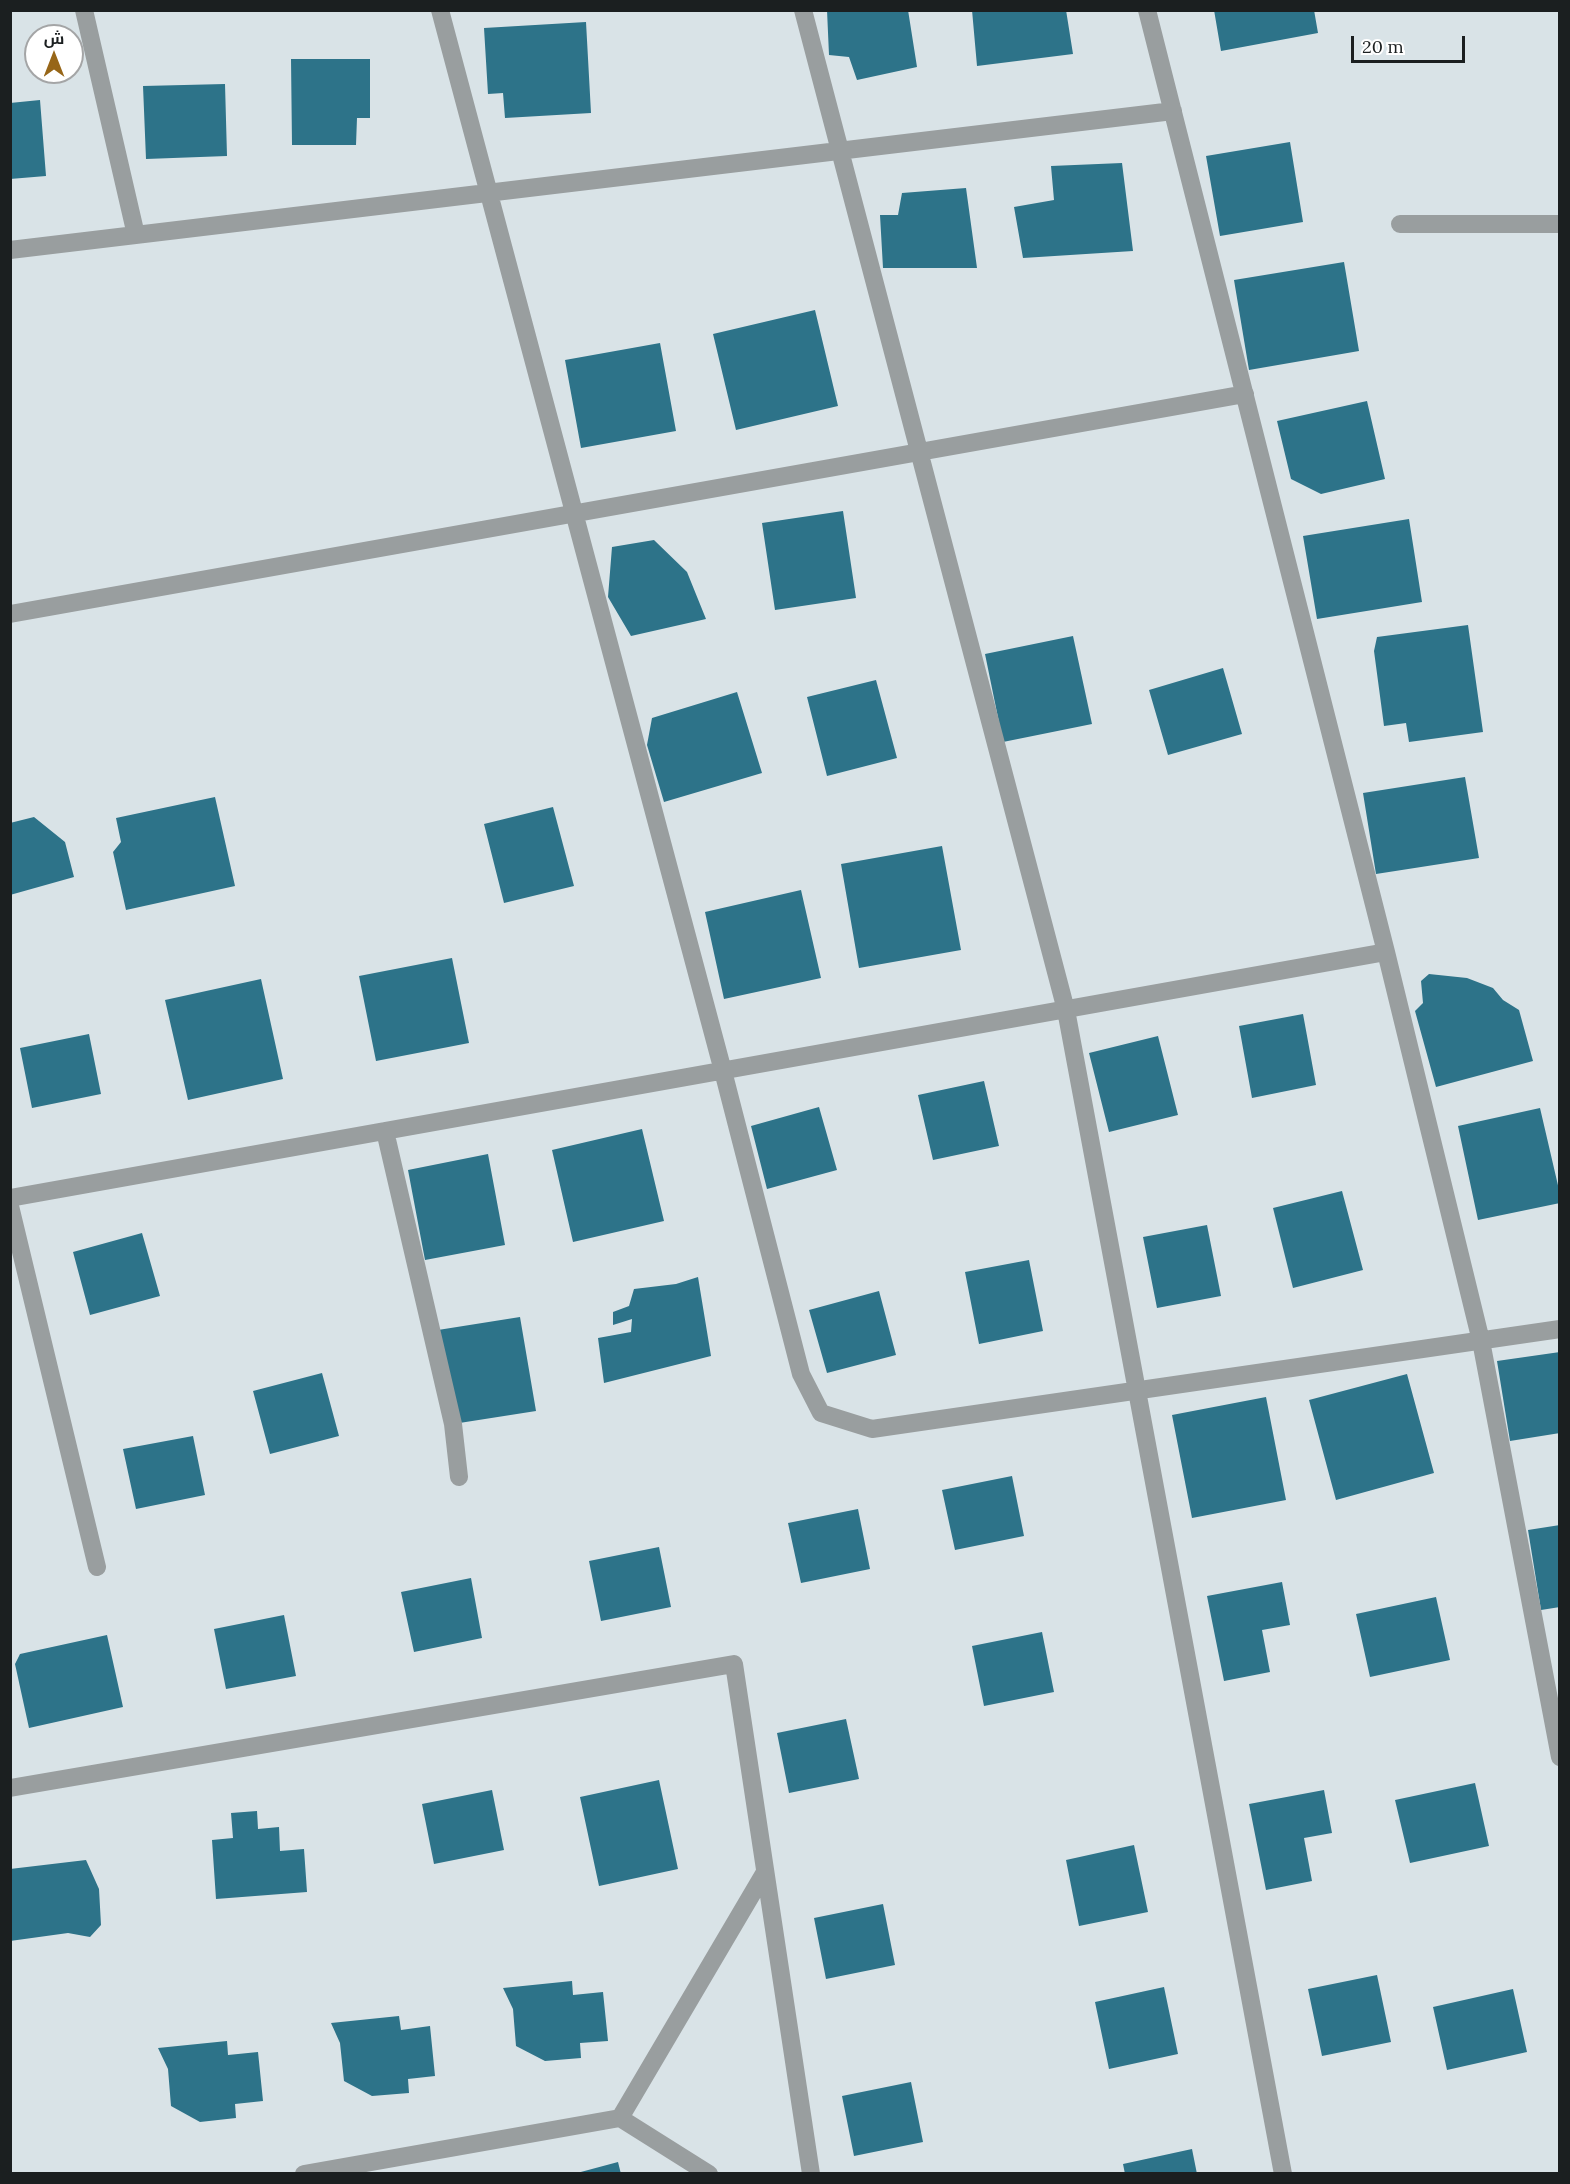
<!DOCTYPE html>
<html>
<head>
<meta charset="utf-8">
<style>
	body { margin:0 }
	#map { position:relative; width:1570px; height:2184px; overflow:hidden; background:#d9e3e7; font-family:Lora,Cairo,serif }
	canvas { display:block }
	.frame { position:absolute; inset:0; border:12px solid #1b1f20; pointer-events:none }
	.north { position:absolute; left:24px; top:24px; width:60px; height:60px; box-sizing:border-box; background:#fff; border:2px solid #a4a5a6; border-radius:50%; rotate:0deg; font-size:16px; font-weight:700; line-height:24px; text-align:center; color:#1b1f20 }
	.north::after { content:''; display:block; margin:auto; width:21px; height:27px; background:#976618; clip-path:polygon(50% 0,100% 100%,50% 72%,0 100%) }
	.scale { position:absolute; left:1351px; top:36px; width:114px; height:27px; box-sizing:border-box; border:3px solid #1b1f20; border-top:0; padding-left:8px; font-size:18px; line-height:21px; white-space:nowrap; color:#1b1f20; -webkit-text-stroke:4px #fff; paint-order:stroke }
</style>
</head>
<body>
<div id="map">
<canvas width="1570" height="2184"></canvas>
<div class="frame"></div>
<div class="north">ش</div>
<div class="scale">20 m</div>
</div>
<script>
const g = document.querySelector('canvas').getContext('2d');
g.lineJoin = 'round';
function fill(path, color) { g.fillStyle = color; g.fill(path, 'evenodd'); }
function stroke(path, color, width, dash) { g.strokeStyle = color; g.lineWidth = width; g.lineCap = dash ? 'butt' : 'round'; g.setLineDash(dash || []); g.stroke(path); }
fill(new Path2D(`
	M827,10H908L917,67L857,80L849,57L829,55Z
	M972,10H1066L1073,54L977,66Z
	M1214,10H1314L1318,33L1221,51Z
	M586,22L591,113L505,118L503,93L488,94L484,28Z
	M291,59H370V118H357L356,145H292Z
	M225,84L227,156L146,159L143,86Z
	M40,100L46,176L10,179V103Z
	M1290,142L1303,222L1220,236L1206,156Z
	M1122,163L1133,251L1023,258L1014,207L1054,200L1051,166Z
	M966,188L977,268H883L880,215H898L902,193Z
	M1344,262L1359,351L1249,370L1234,280Z
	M815,310L838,406L736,430L713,334Z
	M660,343L676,431L581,448L565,360Z
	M1367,401L1385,479L1321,494L1291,479L1277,421Z
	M843,511L856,598L775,610L762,523Z
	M1409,519L1422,602L1317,619L1303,536Z
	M654,540L687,572L706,619L631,636L608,597L612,547Z
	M1468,625L1483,732L1409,742L1406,723L1384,726L1374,651L1377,637Z
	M1073,636L1092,724L1003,742L985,654Z
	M1223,668L1242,734L1168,755L1149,690Z
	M876,680L897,758L827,776L807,697Z
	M737,692L762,773L664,802L647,745L652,718Z
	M1465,777L1479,858L1376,874L1363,793Z
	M215,797L235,886L126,910L113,852L121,842L116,818Z
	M553,807L574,886L504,903L484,824Z
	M34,817L65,842L74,877L10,895V823Z
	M942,846L961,950L859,968L841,864Z
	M801,890L821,978L724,999L705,912Z
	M452,958L469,1043L376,1061L359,976Z
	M1429,974L1467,978L1493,988L1503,1000L1519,1010L1533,1061L1436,1087L1415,1011L1423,1003L1421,981Z
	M261,979L283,1079L188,1100L165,1000Z
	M1303,1014L1316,1085L1252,1098L1239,1026Z
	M89,1034L101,1094L32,1108L20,1048Z
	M1158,1036L1178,1115L1109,1132L1089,1053Z
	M984,1081L999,1146L933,1160L918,1095Z
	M819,1107L837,1170L767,1189L751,1126Z
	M1540,1108L1560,1194V1203L1478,1220L1458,1126Z
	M642,1129L664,1221L573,1242L552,1150Z
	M488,1154L505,1245L425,1260L408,1170Z
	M1342,1191L1363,1270L1293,1288L1273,1208Z
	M1207,1225L1221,1296L1157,1308L1143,1237Z
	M142,1233L160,1296L90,1315L73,1252Z
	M1029,1260L1043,1331L979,1344L965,1272Z
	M698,1277L711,1356L604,1383L598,1338L631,1332L632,1319L613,1325V1312L629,1306L634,1289L676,1284Z
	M879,1291L896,1355L827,1373L809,1310Z
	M520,1317L536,1411L453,1424L438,1330Z
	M1560,1352V1433L1510,1441L1497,1361Z
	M322,1373L339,1436L270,1454L253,1391Z
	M1407,1374L1434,1473L1336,1500L1309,1400Z
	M1266,1397L1286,1500L1192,1518L1172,1415Z
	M193,1436L205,1495L136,1509L123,1449Z
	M1012,1476L1024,1536L955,1550L942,1490Z
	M858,1509L870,1569L801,1583L788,1523Z
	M1560,1525V1607L1541,1610L1528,1530Z
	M659,1547L671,1607L601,1621L589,1561Z
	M471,1578L482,1638L414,1652L401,1592Z
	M1282,1582L1290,1625L1262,1630L1270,1672L1224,1681L1207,1596Z
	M1436,1597L1450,1660L1370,1677L1356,1614Z
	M284,1615L296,1676L226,1689L214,1629Z
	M1042,1632L1054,1692L984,1706L972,1646Z
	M107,1635L123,1707L29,1728L15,1664L20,1654Z
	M846,1719L859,1779L789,1793L777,1733Z
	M659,1780L678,1869L599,1886L580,1797Z
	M1475,1783L1489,1846L1410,1863L1395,1800Z
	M492,1790L504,1850L434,1864L422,1804Z
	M1324,1790L1332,1833L1304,1838L1312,1881L1266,1890L1249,1804Z
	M257,1811L258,1829L279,1827L280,1851L304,1849L307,1892L216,1899L212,1840L233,1838L231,1813Z
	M1134,1845L1148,1912L1079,1926L1066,1860Z
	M86,1860L99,1889L101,1925L90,1937L68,1933L10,1941V1869Z
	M883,1904L895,1965L826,1979L814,1918Z
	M1377,1975L1391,2042L1322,2056L1308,1989Z
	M572,1981L573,1995L603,1992L608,2041L580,2043L581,2058L545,2061L516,2046L513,2009L503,1988Z
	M1164,1987L1178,2054L1109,2069L1095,2002Z
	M1513,1989L1527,2052L1447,2070L1433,2007Z
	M399,2016L401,2030L430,2026L435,2076L408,2079L409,2093L372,2096L344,2081L340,2043L331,2023Z
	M227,2041L228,2055L258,2052L263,2101L235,2104L236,2118L200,2122L171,2106L168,2069L158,2048Z
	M911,2082L923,2142L854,2156L842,2096Z
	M1192,2149L1197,2174H1125L1123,2164Z
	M618,2162L621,2174H577V2173Z`), '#2d7389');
stroke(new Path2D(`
	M84,10L136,235
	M440,10L723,1071L801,1374L821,1413L872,1429L1560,1329
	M803,10L1066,1010L1283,2174
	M1147,10L1386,952L1481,1341L1560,1757
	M1400,224H1560
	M10,250L1173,111
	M10,614L1245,394
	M385,1131L453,1424L459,1477
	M10,1198L1386,952
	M10,1206L97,1567
	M10,1788L734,1664L811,2174
	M620,2118L765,1872
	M304,2174L620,2118L709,2174`), '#999e9f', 18);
</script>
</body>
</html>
